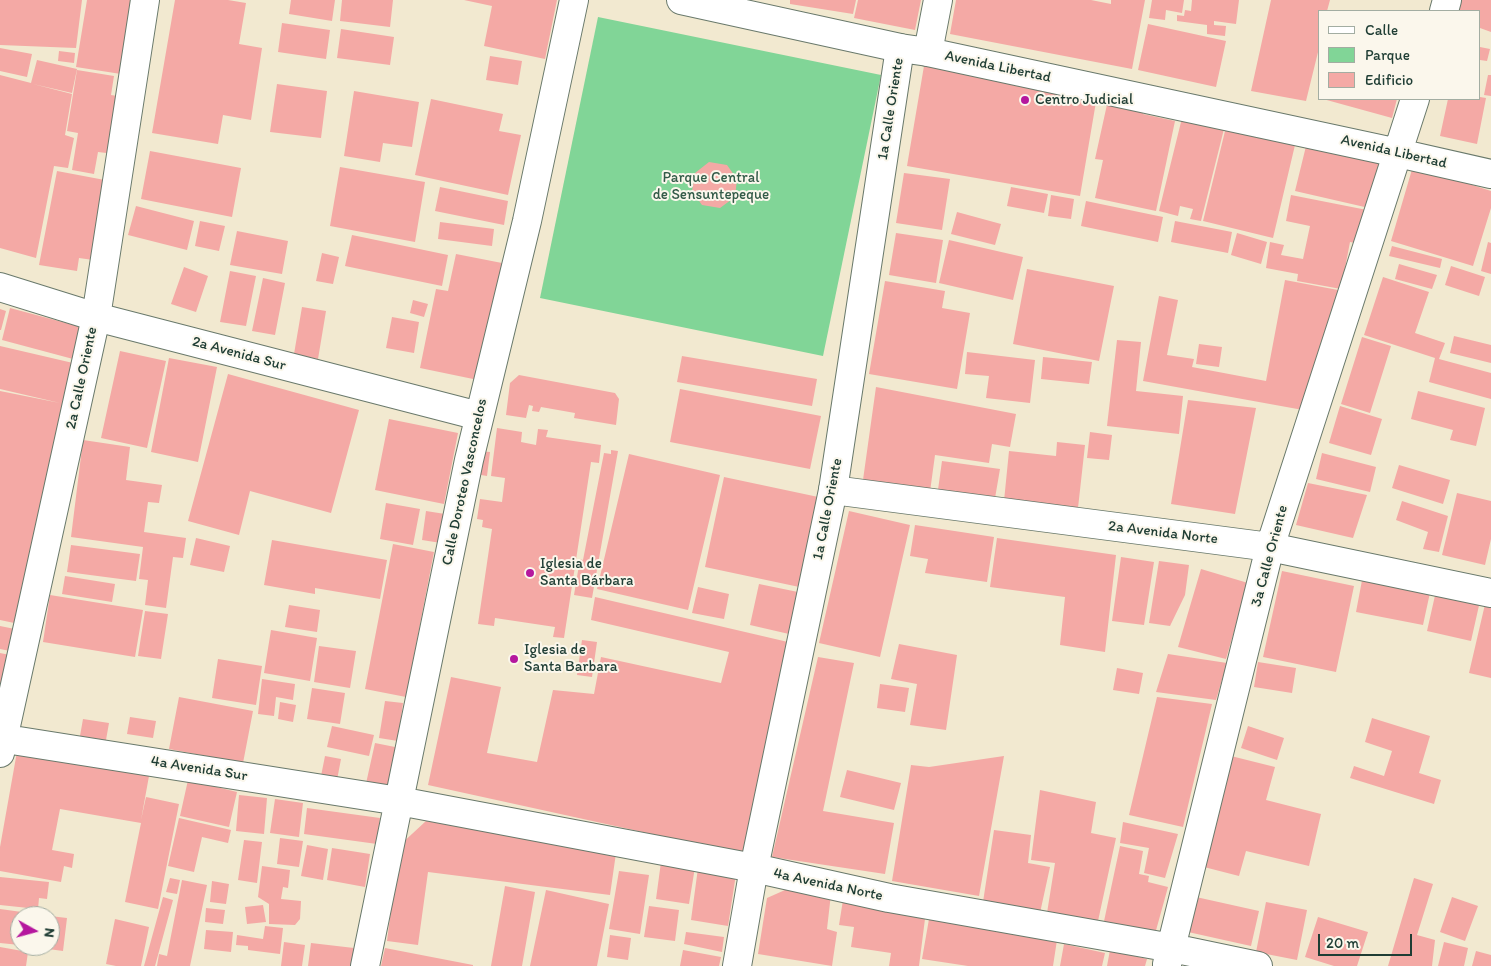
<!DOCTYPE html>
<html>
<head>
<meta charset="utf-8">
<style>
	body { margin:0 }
	#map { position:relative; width:1491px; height:966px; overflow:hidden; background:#f2e9d0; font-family:Itim,sans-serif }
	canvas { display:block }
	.legend { position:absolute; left:1318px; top:10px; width:162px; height:90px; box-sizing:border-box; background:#fbf7ec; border:1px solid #a3ada2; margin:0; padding:6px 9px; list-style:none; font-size:15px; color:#1f3d34 }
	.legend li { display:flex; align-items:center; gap:10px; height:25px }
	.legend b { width:25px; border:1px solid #a3ada2 }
	.north { position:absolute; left:10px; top:906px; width:50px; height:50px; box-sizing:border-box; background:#fbf7ec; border:1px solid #a3ada2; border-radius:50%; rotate:97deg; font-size:14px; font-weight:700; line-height:20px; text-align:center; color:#1f3d34 }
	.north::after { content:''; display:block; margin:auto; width:18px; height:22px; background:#b5179e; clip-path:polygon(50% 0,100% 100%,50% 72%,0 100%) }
	.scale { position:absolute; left:1318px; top:934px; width:94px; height:22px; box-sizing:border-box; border:2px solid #1f3d34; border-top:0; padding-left:6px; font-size:15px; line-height:18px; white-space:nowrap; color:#1f3d34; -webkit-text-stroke:4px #fbf7ec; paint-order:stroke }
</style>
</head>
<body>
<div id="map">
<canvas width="1491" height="966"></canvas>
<ul class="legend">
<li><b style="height:6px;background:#fff"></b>Calle</li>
<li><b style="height:14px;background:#81d597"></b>Parque</li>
<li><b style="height:14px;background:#f4a9a5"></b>Edificio</li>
</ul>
<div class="north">N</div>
<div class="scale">20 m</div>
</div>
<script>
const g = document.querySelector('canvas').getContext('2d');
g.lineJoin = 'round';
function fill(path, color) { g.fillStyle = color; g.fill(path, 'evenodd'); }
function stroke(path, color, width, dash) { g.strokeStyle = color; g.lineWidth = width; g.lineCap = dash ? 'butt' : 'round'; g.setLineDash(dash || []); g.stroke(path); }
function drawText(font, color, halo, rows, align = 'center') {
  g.font = font + ' Itim,sans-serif'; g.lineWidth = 4; g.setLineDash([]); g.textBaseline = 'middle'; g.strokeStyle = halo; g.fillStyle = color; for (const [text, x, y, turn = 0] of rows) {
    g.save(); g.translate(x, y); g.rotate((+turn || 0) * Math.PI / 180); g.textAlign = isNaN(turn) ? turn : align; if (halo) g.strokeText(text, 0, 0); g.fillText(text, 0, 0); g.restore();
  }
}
fill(new Path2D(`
	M598,17L881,75L823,356L540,298Z`), '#81d597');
fill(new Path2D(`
	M0,0H82L76,48L0,45Z
	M87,0H132L121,74L76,67Z
	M175,0H228L246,3L239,44L262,48L251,120L223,115L218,144L152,133Z
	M291,0H335L332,21L289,14Z
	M342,0H393L390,27L340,21Z
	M464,0H557L545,59L484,46L492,6Z
	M790,0H856L853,14L790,4Z
	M858,0H921L915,30L854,18Z
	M956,0H1091L1111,4V0H1145L1132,69L950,34Z
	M1152,0H1184L1182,13L1166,10L1165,20L1149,18Z
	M1192,0H1239L1236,24L1214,21V25L1226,26L1225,36L1207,34V25L1177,21V15L1184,16L1185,10L1191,11Z
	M1271,0H1330L1327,11H1320V44L1306,101L1251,91Z
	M1461,0H1491V32L1480,28V11H1458Z
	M282,23L330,30L326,59L278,52Z
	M1148,24L1226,41L1216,87L1138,70Z
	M341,29L394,37L390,65L337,58Z
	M1480,47L1490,49L1487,61L1480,60Z
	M0,48L32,54L27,77L0,71Z
	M59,51L75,53L74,63L58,61Z
	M490,56L522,61L518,85L486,80Z
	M37,60L77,69L72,93L33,84L72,94L65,135L74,138L68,168L54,166L36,258L0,248V75L31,83Z
	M924,66L1097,96L1080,196L907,166Z
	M77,70L114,76L111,95L124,97L115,154L98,152L94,174L72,170L78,133L67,131Z
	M1488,75H1491V96L1484,95Z
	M277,84L327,91L321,138L270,132Z
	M354,91L419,102L412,147L383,143L380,162L344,156Z
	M1480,97L1486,98L1477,144L1440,136L1448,99H1480Z
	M431,99L503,114L499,131L521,135L508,195L415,175Z
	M1323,99H1397L1392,118Z
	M1108,100L1144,107L1143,114L1175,121L1156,211L1095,198L1103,160L1095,159Z
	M1182,118L1224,129L1201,221L1190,219L1193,209L1180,206L1178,216L1159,211Z
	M1226,127L1295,145L1273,238L1203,221Z
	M1308,138L1382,156L1369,208L1295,191Z
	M150,151L241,168L232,217L141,199Z
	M709,162L727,165L737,179L735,197L720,208L702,205L692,191L695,173Z
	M1413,166L1491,191V208L1473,266L1391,241Z
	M340,167L425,182L415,242L330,226Z
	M57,171L110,181L93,260L79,258L77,271L39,265Z
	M904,173L950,179L942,230L896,223Z
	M440,187L508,201L504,225L435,211Z
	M1011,187L1048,194L1044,213L1007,206Z
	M1051,195L1074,199L1071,219L1048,216Z
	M1291,195L1367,210L1361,244L1350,242L1341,289L1297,281L1298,274L1266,268L1270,242L1284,245L1281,255L1303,259L1310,226L1286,221Z
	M1086,201L1163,217L1158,242L1081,226Z
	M136,206L194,221L187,250L128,235Z
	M957,212L1001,224L995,245L951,234Z
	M200,221L225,226L219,251L195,246Z
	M1175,221L1232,232L1228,253L1171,242Z
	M440,222L494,229L492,246L438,239Z
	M237,231L288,241L282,274L230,265Z
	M896,233L943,240L936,283L889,275Z
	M1237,233L1267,242L1261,264L1231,255Z
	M352,235L448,255L442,286L345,266Z
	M949,240L1023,257L1013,300L939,283Z
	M1488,242L1491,243V274L1481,271Z
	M1392,246L1442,259L1440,268L1389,256Z
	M322,253L339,257L333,284L316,281Z
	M456,254L502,263L478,380L420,368L436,289L448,291Z
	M1399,264L1437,275L1432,289L1395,279Z
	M1451,266L1485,277L1479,296L1445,285Z
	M184,267L208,276L196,312L171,304Z
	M1027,269L1114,286L1099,361L1013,344Z
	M230,271L256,276L246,326L220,322Z
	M1383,277L1429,292L1415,333L1445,343L1439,359L1491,373V399L1429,382L1435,358L1364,335Z
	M263,278L285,283L275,335L252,331Z
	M1285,280L1338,290L1303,410L1143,381L1159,296L1178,300L1167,355L1194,359L1192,367L1266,381Z
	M885,281L945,291L942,308L970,313L957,389L869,374Z
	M413,300L428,304L424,317L410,313Z
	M302,307L326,311L318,359L294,354Z
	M10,308L81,327L73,359L2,340Z
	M0,309L6,311L1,330H0Z
	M392,317L419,322L414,353L386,348Z
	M1454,336L1491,345V363L1450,353Z
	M1362,337L1391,346L1370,413L1341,404Z
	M1117,340L1141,342L1136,391L1183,396L1179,434L1107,426Z
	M1199,344L1222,347L1219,367L1196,364Z
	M0,346L73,363L19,624L0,620V391L60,403L0,389Z
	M120,351L166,361L147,448L101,438Z
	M967,352L1035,360L1030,403L986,398L989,376L965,374Z
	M682,356L817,379L812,406L677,382Z
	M1043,357L1092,362L1089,384L1041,379Z
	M169,358L217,367L198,462L151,452Z
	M228,374L359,410L331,513L250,491L239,535L188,521Z
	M519,375L615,393L619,399L616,425L574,418L575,413L541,407L539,412L532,411L533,406L529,405L526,418L506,415L510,383Z
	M876,387L1016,414L1010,447L992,444L989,463L935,455L929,499L862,487Z
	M680,389L821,416L810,469L670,442Z
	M1418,391L1485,408L1476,446L1450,440L1453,430L1411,419Z
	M1188,400L1256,408L1235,514L1171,504Z
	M1340,406L1382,419L1371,455L1329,443Z
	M389,419L458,433L444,504L375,490Z
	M497,428L522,432L521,442L536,445L538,429L548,430L546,437L601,445L599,463L591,462L564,638L553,637L555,627L495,618L494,626L478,624L492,529L482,527L483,520L477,519L480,499L502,502L505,478L491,476Z
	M1090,432L1112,435L1109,460L1087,458Z
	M83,440L130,447L126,480L162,485L159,503L148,502L144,532L186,538L183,558L173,557L166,608L145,605L148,580L139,579L143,547L71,537Z
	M1057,442L1085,445L1078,508L1004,501L1009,451L1056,456Z
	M611,450L618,451L592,598L574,595L580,559L583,560L604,453L611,454Z
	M478,451L490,452L487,476L475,474Z
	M1322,453L1376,467L1370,492L1316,479Z
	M629,454L720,475L688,610L597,589Z
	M942,461L1000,469L994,504L937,497Z
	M1399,465L1450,480L1443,504L1392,488Z
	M724,477L823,498L804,588L705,567Z
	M1308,483L1367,495L1353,538L1296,525Z
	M1457,493L1491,501V539L1485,565L1442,555Z
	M1402,501L1448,516L1439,552L1423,549L1428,532L1396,520Z
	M386,503L420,509L413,545L380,539Z
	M426,511L445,514L441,543L422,540Z
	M849,511L910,525L880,657L819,643Z
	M915,525L994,537L987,582L925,573L928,559L910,556Z
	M196,538L230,546L224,572L190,565Z
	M997,538L1116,555L1105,652L1060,645L1065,597L990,587Z
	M272,540L387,560L380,599L315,588V594L264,585Z
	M393,544L434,552L406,697L365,689Z
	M71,545L140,554L136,581L67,572Z
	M1121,557L1154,562L1144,625L1112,621Z
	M1159,561L1189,565L1185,595L1170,626L1149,623Z
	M1201,569L1248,583L1226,659L1178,647Z
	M1282,571L1354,586L1336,672L1263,657Z
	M1363,575L1431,588L1423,625L1356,612Z
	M65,576L115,584L112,602L62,594Z
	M759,584L798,592L789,634L750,625Z
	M698,587L729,594L724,619L692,613Z
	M1436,591L1480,601L1471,641L1427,631Z
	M50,595L143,610L135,657L43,642Z
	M595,597L788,642L743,854L428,785L451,677L501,687L487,753L537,762L553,690L594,694L601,657L721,683L729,652L591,620Z
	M1486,600L1491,602V678L1469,673Z
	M289,605L320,610L317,632L285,627Z
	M145,611L168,614L161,659L138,656Z
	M0,626L15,629L10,651L0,649Z
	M271,630L317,638L310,681L264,673Z
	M582,640L597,642L592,677L577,675Z
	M899,644L957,655L946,730L910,725L917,684L891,679Z
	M319,646L356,651L350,688L314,682Z
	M0,653L10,655L3,687H0Z
	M1168,654L1227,663L1216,700L1156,692Z
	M818,657L854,663L823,811L894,823L885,874L772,857Z
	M218,659L262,666L256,705L212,698Z
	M1258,662L1296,668L1292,693L1254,687Z
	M1117,668L1143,673L1139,694L1113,690Z
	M262,679L295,684L293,700L276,697L274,716L258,714Z
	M880,684L909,688L905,712L877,708Z
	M312,688L345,693L340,724L307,719Z
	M179,697L253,711L243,763L169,749Z
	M1157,697L1212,704L1183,827L1129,815Z
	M385,701L403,703L398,741L379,738Z
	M280,702L296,705L293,722L278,719Z
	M130,717L156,721L153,738L127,734Z
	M1372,718L1430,736L1419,773L1441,780L1434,804L1350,778L1354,766L1384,776L1392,751L1365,742Z
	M83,719L109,723L106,740L80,736Z
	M332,726L374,735L369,756L327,747Z
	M1248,726L1284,738L1277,760L1241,748Z
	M375,743L400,748L392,782L379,790L365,788Z
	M18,746L32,755L149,776L141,820L146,797L179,804L158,909L125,902L141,823L60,809L52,850L74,854L72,868L64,866L61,882L0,871V847Z
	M325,756L341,759L337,780L321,776Z
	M1004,756L979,896L892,881L911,765L929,767Z
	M1231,756L1275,767L1266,800L1321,814L1309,866L1246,851L1239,876L1204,867Z
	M847,770L901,783L894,810L840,797Z
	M188,780L237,792L229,827L180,816Z
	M1040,790L1096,802L1091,833L1116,838L1098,921L1047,913L1055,863L1031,860Z
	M239,795L267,798L264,834L236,831Z
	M275,799L303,803L299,837L270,833Z
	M307,808L380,818L377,844L304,834Z
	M179,818L231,830L228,843L202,837L194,872L168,866Z
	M426,821L616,853L610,895L428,872L418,945L387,941L399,846Z
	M1123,822L1178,834L1165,878L1144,873L1149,848L1120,843Z
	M994,830L1031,835L1028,863L1050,867L1040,913L983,902Z
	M280,838L303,841L299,867L277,864Z
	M244,840L262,842L257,883L238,880Z
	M307,845L328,849L323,880L301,876Z
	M1120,846L1143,851L1139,874L1149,876L1148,882L1168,887L1155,934L1103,926Z
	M332,848L370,854L365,887L327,880Z
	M661,862L695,867L689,904L656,899Z
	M262,866L290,870L288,888L283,887L281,899L301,901L300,919L295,925L269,924V904L258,897Z
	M698,868L736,874L728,926L691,920Z
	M619,871L649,875L640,934L609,929Z
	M0,877L49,882L47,899L39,898L38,909L0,905Z
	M170,878L180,880L177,894L166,892Z
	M1414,878L1433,884L1417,935L1435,940L1432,966H1388Z
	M182,880L207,885L190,966H157L159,954L167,956Z
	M212,881L229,884L226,904L210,902Z
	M505,886L535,892L522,966H491Z
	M546,890L609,904L597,966H530Z
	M785,890L831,894L827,929L837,932L832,966L758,954L767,898Z
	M163,897L173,900L155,966H144Z
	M1196,897L1259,911L1251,946L1188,932Z
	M1452,897L1478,906L1465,941L1440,932Z
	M843,900L926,911L919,966H889L891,953L851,947L854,927L839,925Z
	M1266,902L1307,910L1297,960L1256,952Z
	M263,905L266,922L247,924L245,907Z
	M649,906L679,910L675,941L644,937Z
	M206,908L225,910L223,924L205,922Z
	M0,909L44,915V916H20V945L0,943Z
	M50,916L67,918L63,951L34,947L50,946Z
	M1318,917L1368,932L1357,966H1334L1305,957Z
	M115,919L149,927L141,966H116L106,964Z
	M929,919L1057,940L1053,966H968L922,959Z
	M265,926L283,928L280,954L248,950V946L236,945L237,935L263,939Z
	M206,930L233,932L231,952L204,949Z
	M686,932L724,937L722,952L684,944Z
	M610,935L631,938L628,960L607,957Z
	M284,942L305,945L302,966H281Z
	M1444,942L1468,948L1464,966H1438Z
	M311,943L354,948L351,966H308Z
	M1064,944L1105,953L1102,966H1060Z
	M0,947L28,952L26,966H0Z
	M385,948L473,965V966H381Z
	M683,950L721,957L719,966H680Z
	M1110,950L1147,959L1145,966H1107Z
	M1476,951L1491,955V966H1472Z`), '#f4a9a5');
const street = new Path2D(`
	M681,0L900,48
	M1444,11L1447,0
	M928,52L1398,153L1491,174
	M0,287L96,317L479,416
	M833,490L1270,547L1491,593
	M0,738L399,801L754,868L889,898L1172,948L1258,966
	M0,753L96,317L145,0
	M1167,964L1270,547L1415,99
	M365,966L469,460L527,221L574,0`);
const secondary = new Path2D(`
	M737,966L754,868L833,490L900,48L928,52L938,0`);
stroke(street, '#69796b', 30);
stroke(secondary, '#69796b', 30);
stroke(street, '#fff', 28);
stroke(secondary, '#fff', 28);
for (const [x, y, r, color] of [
	[1025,100,5,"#b5179e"],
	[530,573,5,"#b5179e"],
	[514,659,5,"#b5179e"]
]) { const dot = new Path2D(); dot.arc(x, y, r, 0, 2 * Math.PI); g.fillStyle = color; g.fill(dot); stroke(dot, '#fbf7ec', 2); }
drawText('15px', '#1f3d34', '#fbf7ec', [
	["Avenida Libertad",998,67,12],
	["1a Calle Oriente",891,109,-81],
	["Avenida Libertad",1394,152,13],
	["2a Avenida Sur",239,354,15],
	["2a Calle Oriente",82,378,-78],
	["Calle Doroteo Vasconcelos",465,482,-78],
	["1a Calle Oriente",828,509,-79],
	["2a Avenida Norte",1163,533,7],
	["3a Calle Oriente",1270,556,-75],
	["4a Avenida Sur",199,769,9],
	["4a Avenida Norte",828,885,12]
]);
drawText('15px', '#1f3d34', '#fbf7ec', [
	["Centro Judicial",1035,100],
	["Iglesia de",540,564],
	["Santa Bárbara",540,581],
	["Iglesia de",524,650],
	["Santa Barbara",524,667]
], 'left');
drawText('15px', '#335b48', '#fbf7ec', [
	["Parque Central",711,178],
	["de Sensuntepeque",711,195]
]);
</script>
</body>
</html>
